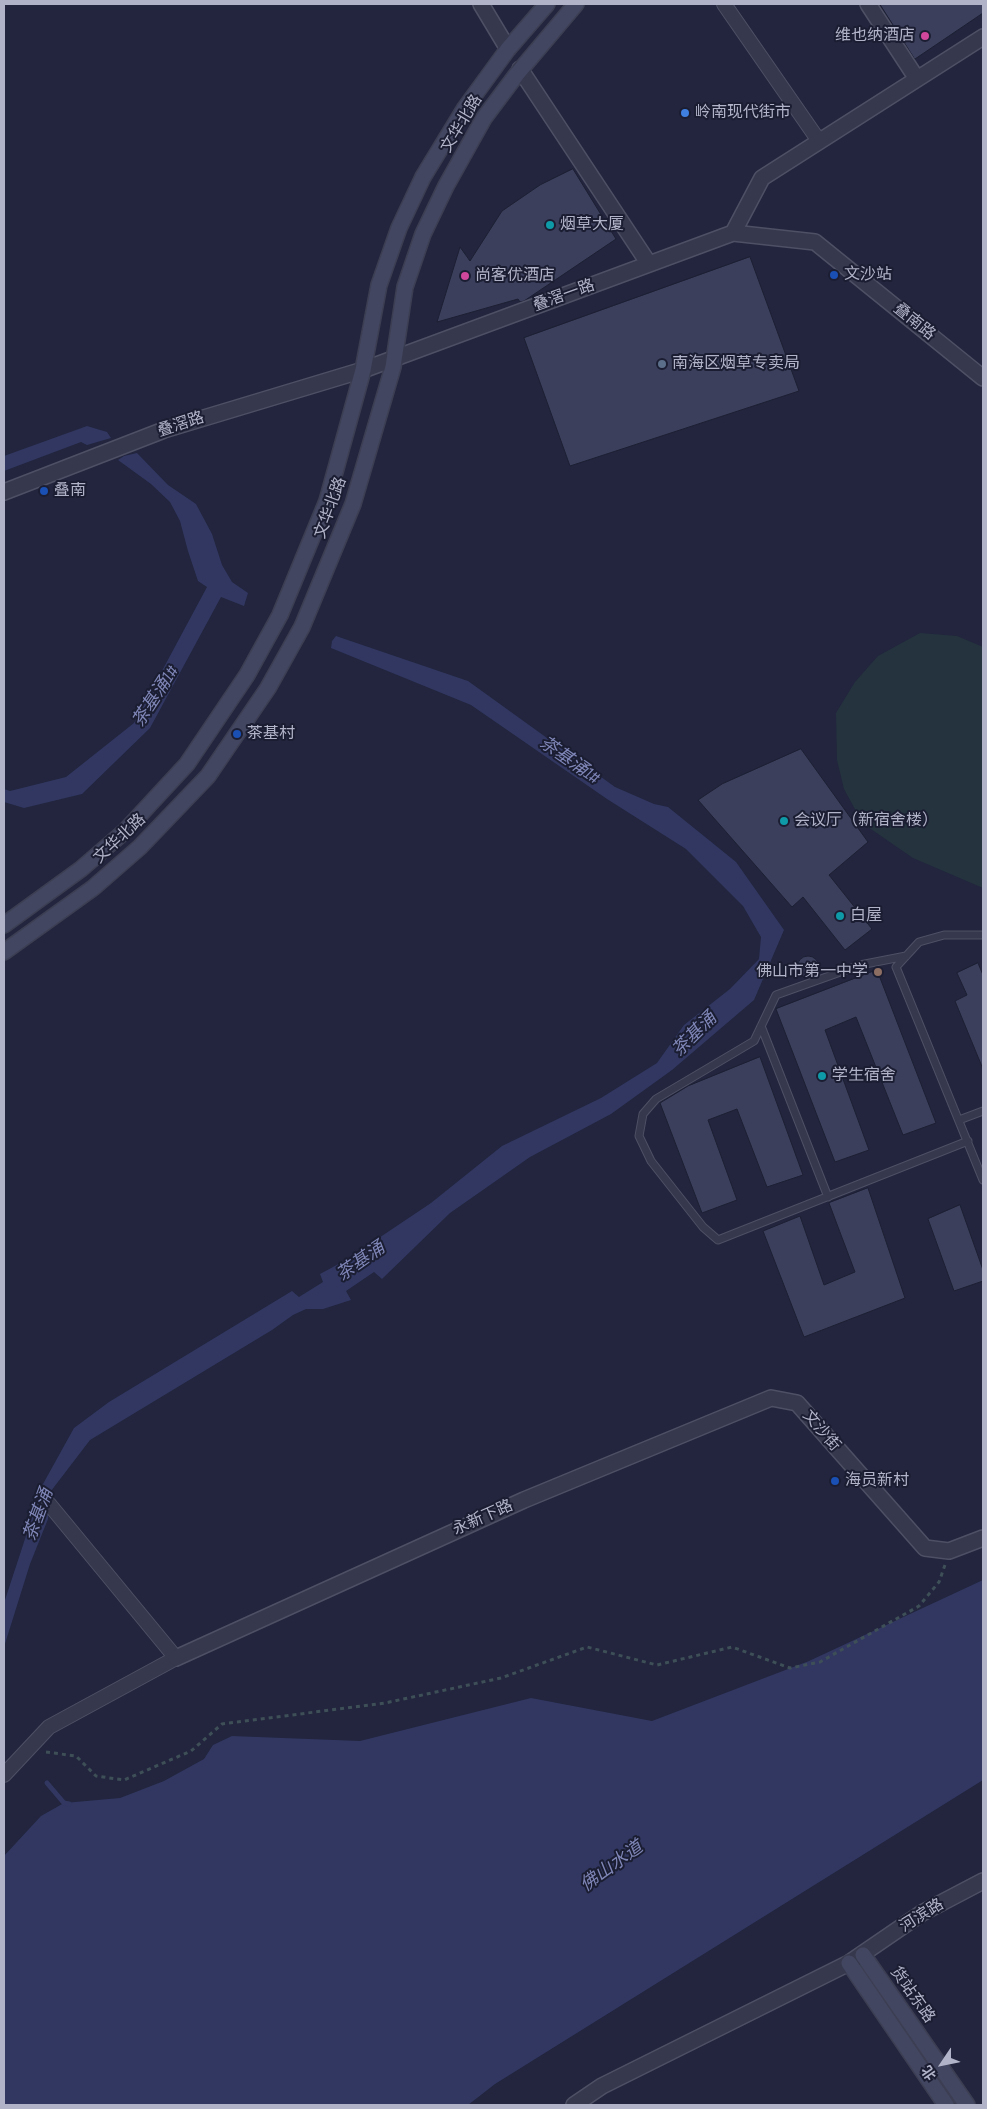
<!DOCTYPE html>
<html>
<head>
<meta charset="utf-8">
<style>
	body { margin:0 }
	#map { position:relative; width:987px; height:2109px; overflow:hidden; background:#22253d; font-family:"Sofia Sans Condensed","Noto Sans SC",sans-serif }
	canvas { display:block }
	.frame { position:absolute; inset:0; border:5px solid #b1b3c9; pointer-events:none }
	.north { position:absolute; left:917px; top:2039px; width:50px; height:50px; -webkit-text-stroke:4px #1b1e32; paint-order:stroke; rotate:236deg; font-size:14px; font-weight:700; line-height:20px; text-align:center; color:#b1b3c9 }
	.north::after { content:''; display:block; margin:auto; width:18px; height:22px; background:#b1b3c9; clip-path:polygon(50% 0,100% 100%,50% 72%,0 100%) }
</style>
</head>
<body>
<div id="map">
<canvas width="987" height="2109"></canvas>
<div class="frame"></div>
<div class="north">北</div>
</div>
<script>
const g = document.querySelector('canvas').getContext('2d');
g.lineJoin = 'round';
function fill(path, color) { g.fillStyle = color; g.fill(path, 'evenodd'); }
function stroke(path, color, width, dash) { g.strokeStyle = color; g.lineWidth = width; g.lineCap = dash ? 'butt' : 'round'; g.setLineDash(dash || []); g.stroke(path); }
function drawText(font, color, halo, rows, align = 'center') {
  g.font = font + ' "Sofia Sans Condensed","Noto Sans SC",sans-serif'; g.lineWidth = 4; g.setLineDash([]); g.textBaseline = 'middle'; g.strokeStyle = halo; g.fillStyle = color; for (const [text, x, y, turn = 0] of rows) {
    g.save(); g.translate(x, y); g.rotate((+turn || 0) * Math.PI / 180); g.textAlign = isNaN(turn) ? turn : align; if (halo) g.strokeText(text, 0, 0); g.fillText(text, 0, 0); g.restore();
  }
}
fill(new Path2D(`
	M920,633L957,636L983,647V888L913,858L868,827L856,811L844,789L837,760L836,713L855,682L878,656Z`), '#24333e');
fill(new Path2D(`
	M87,426L107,432L111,438L87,445L81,442L4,471V456Z
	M137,453L168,485L196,504L212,534L222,565L232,582L248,593L244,606L221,597L150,728L82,794L24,808L4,802V789L10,791L66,777L134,723L207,587L198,581L188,551L180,521L170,502L151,484L118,460L124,456Z
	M336,636L468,681L615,787L654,804L668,807L736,862L784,930L754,1000L672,1070L611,1114L530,1157L450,1213L382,1279L374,1272L346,1291L351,1300L323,1309H306L293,1315L272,1330L90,1440L51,1491L48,1519L30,1564L4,1647V1603L43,1484L74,1428L109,1402L292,1291L299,1297L323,1282L320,1274L346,1260L431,1203L502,1146L601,1098L657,1063L684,1025L730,989L759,959L761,937L743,906L686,849L607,799L471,705L331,648L332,641Z
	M983,1580V1780L495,2084L468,2105H4V1856L41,1816L64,1803L120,1798L164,1781L204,1759L213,1745L232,1736L360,1741L531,1698L652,1721L809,1661Z`), '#313761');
stroke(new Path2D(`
	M47,1783L64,1803L69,1804`), '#313761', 5);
const building = new Path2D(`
	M880,4H983V13L915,59Z
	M573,169L616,239L524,301L520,302L518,299L437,322L460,247L470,261L502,211L540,185Z
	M750,257L799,391L570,466L524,338Z
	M801,749L868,842L829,875L872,929L845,950L803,897L792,907L698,800L722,784Z
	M797 967a11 11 0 1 1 22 0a11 11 0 1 1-22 0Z
	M978,963L983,975V1069L955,1001L967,995L957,973Z
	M877,970L936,1123L903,1135L856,1017L825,1030L869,1150L835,1162L776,1009Z
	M760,1057L803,1175L767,1187L737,1109L708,1120L737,1200L702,1213L660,1103L688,1086Z
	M868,1188L905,1298L804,1337L763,1231L800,1216L824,1285L855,1272L829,1203Z
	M960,1205L983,1270V1281L954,1291L928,1219Z`);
fill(building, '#3b3f5b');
stroke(building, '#1d2034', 1);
const service = new Path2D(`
	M983,935H944L919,942L896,967L983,1180
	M906,956L860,965L776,995L754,1041L656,1099L643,1114L639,1136L651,1161L703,1227L718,1240L968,1141
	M761,1026L828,1197
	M959,1120L983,1111`);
const minor = new Path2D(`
	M724,4L819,141
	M4,1775L49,1727L176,1658L49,1504`);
const tertiary = new Path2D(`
	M481,4L508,49
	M868,4L917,79
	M520,69L649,264
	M733,233L762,178L983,37
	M4,492L164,430L363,370L733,233L815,242L983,378
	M176,1658L524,1500L771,1398L797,1403L925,1548L949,1551L983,1538
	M574,2105L602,2086L849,1963L922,1913L983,1881`);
const secondary = new Path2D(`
	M4,925L81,869L125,831L187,764L247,675L280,615L327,501L363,370L379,285L399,228L423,177L465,108L508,49L547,4
	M4,952L93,888L140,847L208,776L268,688L302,627L353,504L393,367L405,287L423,234L446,186L484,118L517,74L576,4
	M863,1955L967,2105
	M849,1963L946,2105`);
stroke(service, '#4e5065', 9);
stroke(minor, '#4e5065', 16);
stroke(tertiary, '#4e5065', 18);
stroke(secondary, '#3c3f53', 18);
stroke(new Path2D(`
	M46,1752L76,1756L96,1776L124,1780L191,1751L222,1724L385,1703L501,1678L587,1647L657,1665L732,1647L790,1668L820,1662L919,1606L939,1582L945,1565`), '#3e4f58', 3, [4, 4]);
stroke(service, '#36394d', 7);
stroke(minor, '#36394d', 14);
stroke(tertiary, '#36394d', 15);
stroke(secondary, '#434660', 15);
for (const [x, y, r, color] of [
	[925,36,5,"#d1479c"],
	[685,113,5,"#3f7fe0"],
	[550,225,5,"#0f9aa8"],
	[834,275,5,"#1a4fb4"],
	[465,276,5,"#d1479c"],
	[662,364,5,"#5c6f8a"],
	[44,491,5,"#1a4fb4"],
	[237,734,5,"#1a4fb4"],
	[784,821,5,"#0f9aa8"],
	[840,916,5,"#0f9aa8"],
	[878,972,5,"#8d6e63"],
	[822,1076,5,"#0f9aa8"],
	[835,1481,5,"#1a4fb4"]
]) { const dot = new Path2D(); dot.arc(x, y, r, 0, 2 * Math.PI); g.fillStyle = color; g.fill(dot); stroke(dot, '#1b1e32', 2); }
drawText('16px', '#b1b3c9', '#1b1e32', [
	["维也纳酒店",915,36,"right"],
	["岭南现代街市",695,113],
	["烟草大厦",560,225],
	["文沙站",844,275],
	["尚客优酒店",475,276],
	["南海区烟草专卖局",672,364],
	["叠南",54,491],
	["茶基村",247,734],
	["会议厅（新宿舍楼）",794,821],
	["白屋",850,916],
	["佛山市第一中学",868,972,"right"],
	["学生宿舍",832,1076],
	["海员新村",845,1481]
], 'left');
drawText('16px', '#b1b3c9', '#1b1e32', [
	["文华北路",462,124,-59],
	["叠滘一路",564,296,-20],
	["叠南路",914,322,39],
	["叠滘路",181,425,-18],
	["文华北路",331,508,-70],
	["文华北路",120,839,-43],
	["文沙街",821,1431,49],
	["永新下路",483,1518,-24],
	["河滨路",922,1916,-32],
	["货站东路",912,1995,55]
]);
drawText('italic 18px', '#7f86b7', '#1b1e32', [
	["茶基涌1#",156,697,-57],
	["茶基涌1#",569,761,35],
	["茶基涌",695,1035,-45],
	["茶基涌",361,1262,-35],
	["茶基涌",39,1515,-70],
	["佛山水道",612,1867,-36]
]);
</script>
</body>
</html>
